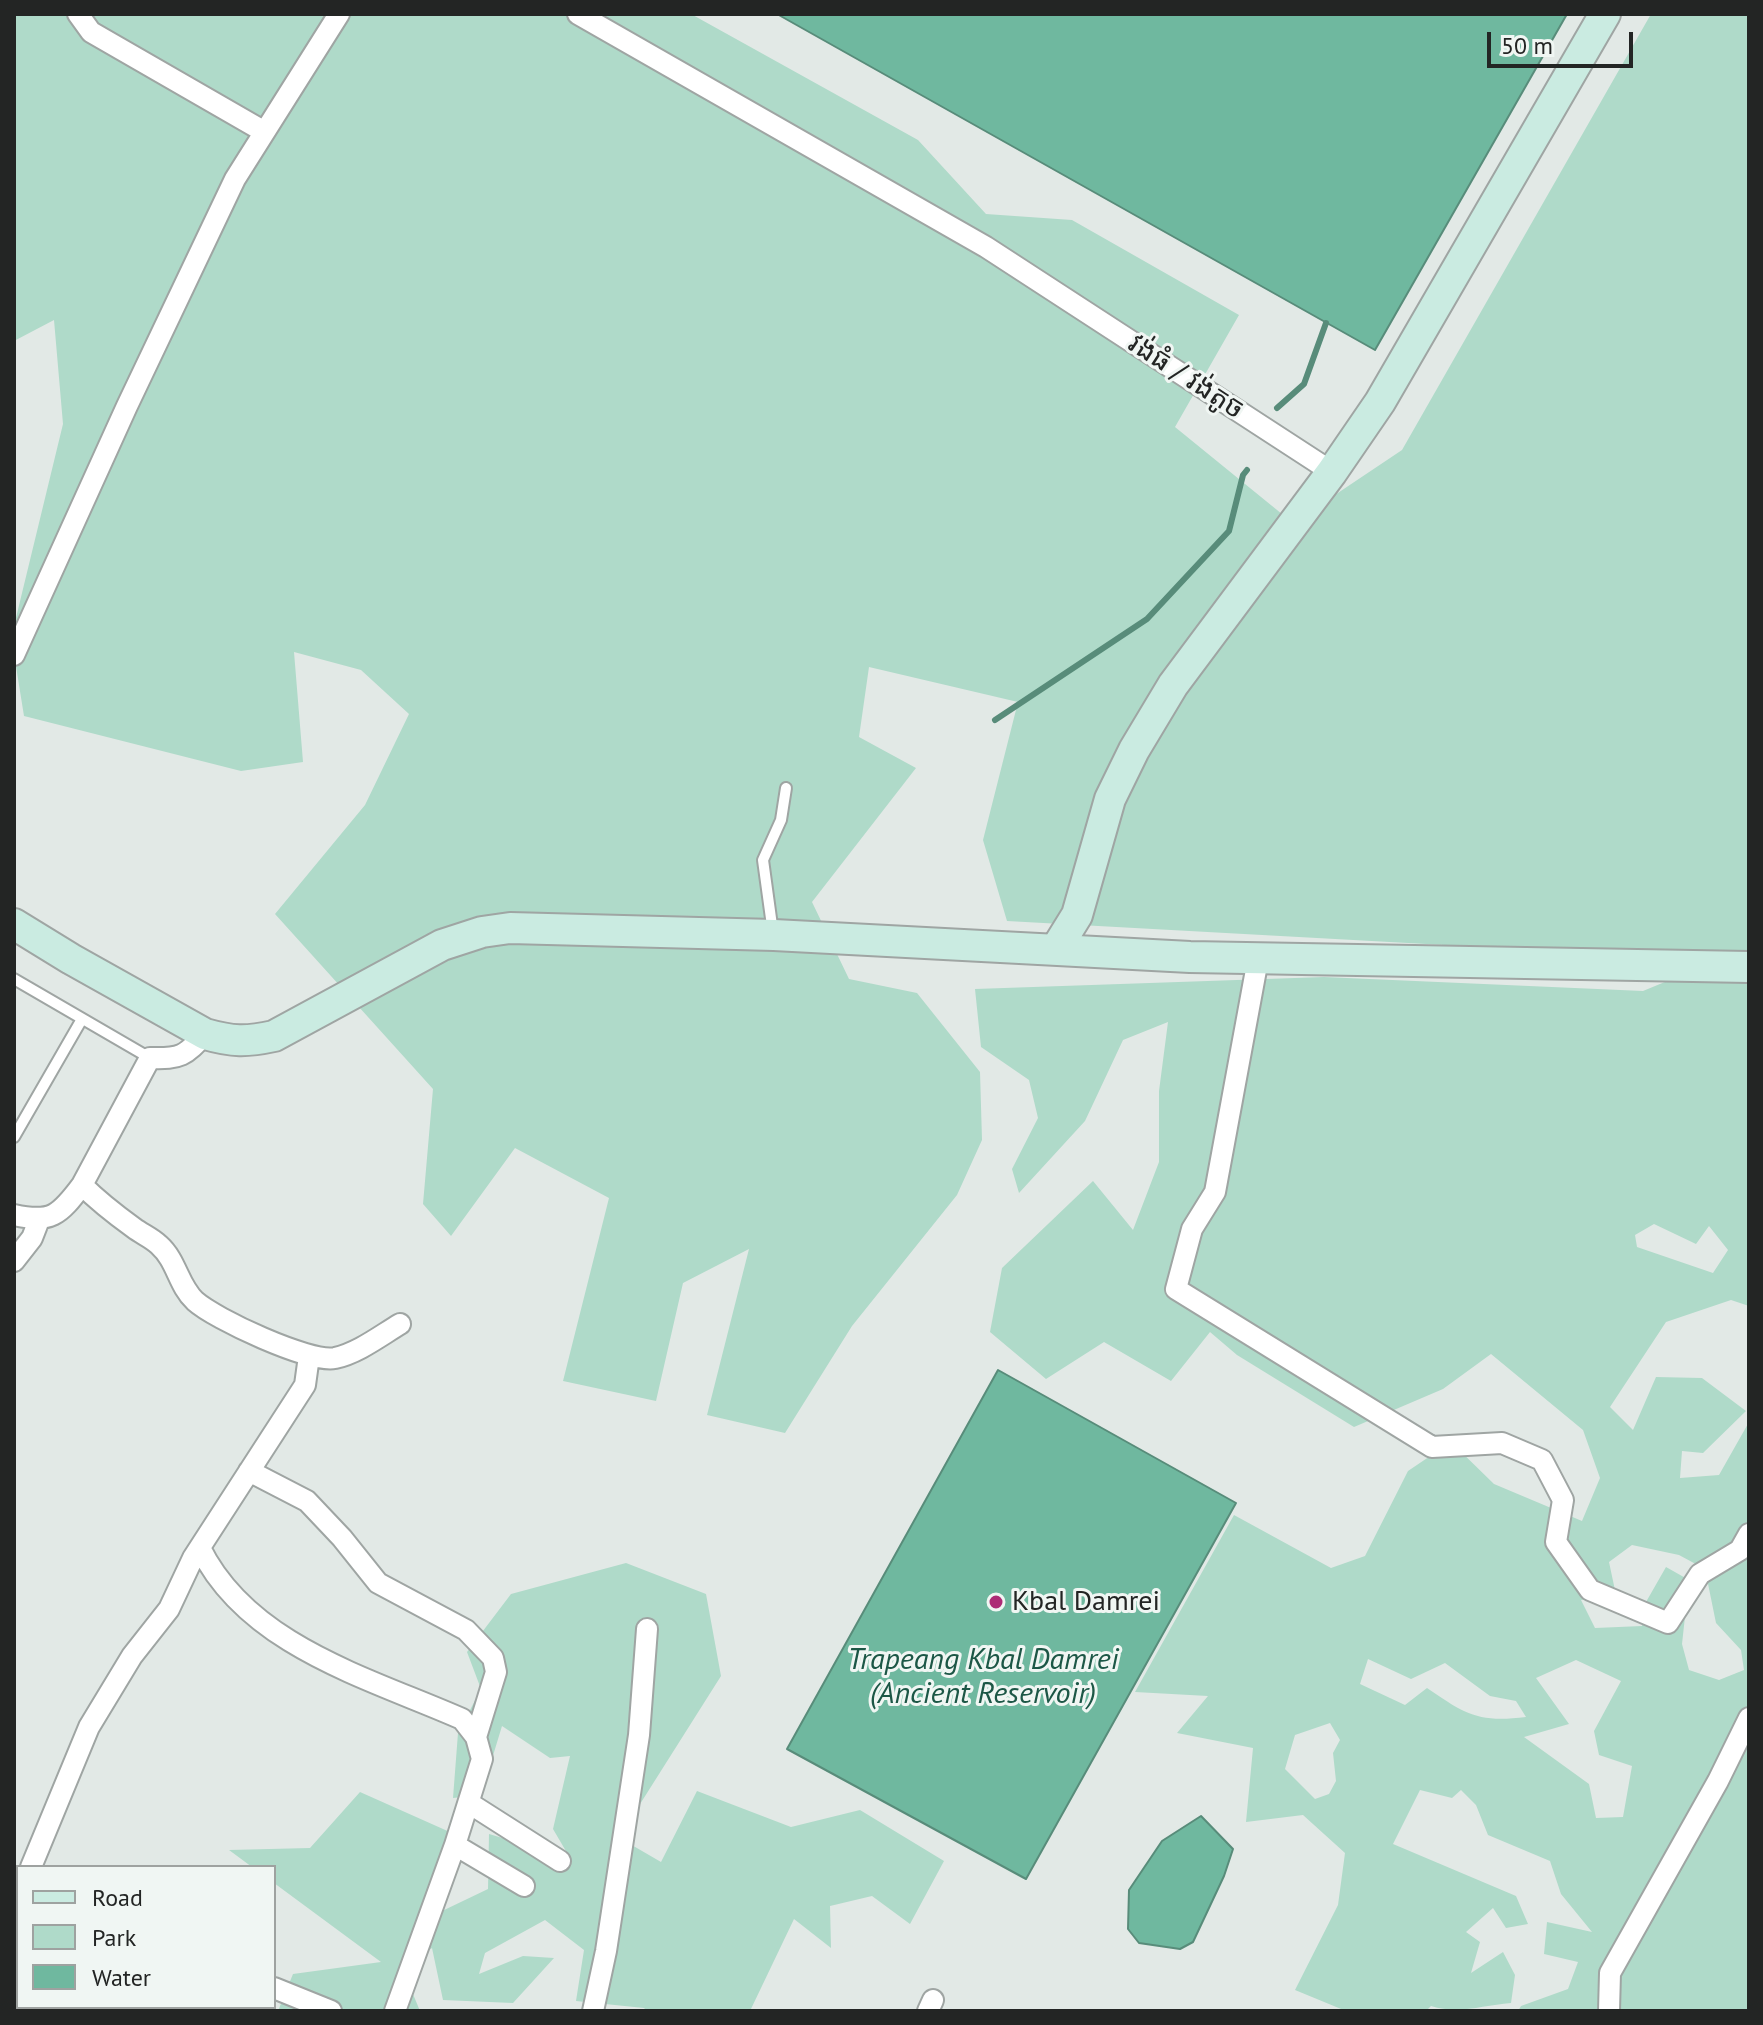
<!DOCTYPE html>
<html>
<head>
<meta charset="utf-8">
<style>
	body { margin:0 }
	#map { position:relative; width:1763px; height:2025px; overflow:hidden; background:#e2e9e6; font-family:"PT Sans",sans-serif }
	canvas { display:block }
	.frame { position:absolute; inset:0; border:16px solid #232524; pointer-events:none }
	.legend { position:absolute; left:16px; top:1865px; width:260px; height:144px; box-sizing:border-box; background:#f0f6f3; border:2px solid #9ea2a0; margin:0; padding:10px 14px; list-style:none; font-size:24px; color:#232524 }
	.legend li { display:flex; align-items:center; gap:16px; height:40px }
	.legend b { width:40px; border:2px solid #9ea2a0 }
	.scale { position:absolute; left:1487px; top:32px; width:146px; height:36px; box-sizing:border-box; border:4px solid #232524; border-top:0; padding-left:10px; font-size:24px; line-height:28px; white-space:nowrap; color:#232524; -webkit-text-stroke:6px #f0f6f3; paint-order:stroke }
</style>
</head>
<body>
<div id="map">
<canvas width="1763" height="2025"></canvas>
<div class="frame"></div>
<ul class="legend">
<li><b style="height:10px;background:#caebe1"></b>Road</li>
<li><b style="height:22px;background:#afdac9"></b>Park</li>
<li><b style="height:22px;background:#6fb89f"></b>Water</li>
</ul>
<div class="scale">50 m</div>
</div>
<script>
const g = document.querySelector('canvas').getContext('2d');
g.lineJoin = 'round';
function fill(path, color) { g.fillStyle = color; g.fill(path, 'evenodd'); }
function stroke(path, color, width, dash) { g.strokeStyle = color; g.lineWidth = width; g.lineCap = dash ? 'butt' : 'round'; g.setLineDash(dash || []); g.stroke(path); }
function drawText(font, color, halo, rows, align = 'center') {
  g.font = font + ' "PT Sans","Noto Sans Khmer",sans-serif'; g.lineWidth = 6; g.setLineDash([]); g.textBaseline = 'middle'; g.strokeStyle = halo; g.fillStyle = color; for (const [text, x, y, turn = 0] of rows) {
    g.save(); g.translate(x, y); g.rotate((+turn || 0) * Math.PI / 180); g.textAlign = isNaN(turn) ? turn : align; if (halo) g.strokeText(text, 0, 0); g.fillText(text, 0, 0); g.restore();
  }
}
fill(new Path2D(`
	M14,14H691L918,140L986,214L1072,220L1239,315L1175,427L1293,523L1402,450L1651,14H1749V1306L1731,1300L1666,1322L1610,1407L1633,1430L1656,1377L1702,1378L1746,1411L1703,1453L1682,1451L1680,1478L1719,1475L1749,1422V2011H1518L1521,2006L1568,1989L1578,1962L1544,1954L1547,1922L1592,1932L1561,1894L1550,1861L1488,1835L1476,1805L1461,1790L1452,1798L1420,1790L1393,1844L1516,1896L1528,1924L1506,1928L1493,1908L1466,1932L1480,1942L1471,1973L1503,1952L1515,1975L1511,2003C1483,2005 1459,2015 1431,2006L1426,2011H1346L1295,1990L1338,1905L1345,1853L1303,1815L1246,1822L1253,1748L1177,1733L1208,1696L1135,1692L1234,1515L1331,1568L1365,1556L1408,1471L1451,1442L1494,1484L1582,1521L1600,1478L1583,1430L1491,1354L1443,1389L1354,1427L1237,1355L1210,1332L1171,1381L1104,1342L1046,1379L990,1332L1002,1268L1093,1181L1133,1230L1159,1162V1091L1168,1022L1123,1040L1085,1121L1019,1193L1012,1169L1038,1118L1029,1080L981,1047L975,989L1324,977L1643,991L1718,960L1007,921L983,840L1018,702L869,667L859,737L916,768L812,902L849,979L917,993L980,1072L982,1140L957,1195L852,1326L785,1433L707,1415L749,1249L683,1283L656,1401L563,1381L609,1198L515,1148L451,1236L423,1204L433,1089L275,914L365,805L409,714L361,670L294,652L303,762L241,771L24,716L14,654V626L63,424L54,320L14,341ZM1654,1224L1696,1244L1709,1226L1728,1250L1713,1273L1637,1247L1635,1235ZM1632,1545L1679,1555L1705,1569L1716,1623L1741,1650L1744,1670L1719,1680L1689,1670L1682,1644L1689,1580L1666,1567L1646,1602L1642,1626L1595,1628L1581,1600L1616,1595L1609,1562ZM1368,1659L1411,1679L1445,1663L1490,1696L1516,1701L1526,1717C1478,1723 1465,1714 1427,1688L1405,1705L1360,1684ZM1576,1660L1621,1681L1594,1731L1599,1755L1632,1766L1623,1817L1596,1818L1589,1784L1524,1737L1569,1724L1536,1678ZM1330,1723L1340,1740L1333,1753L1336,1781L1329,1794L1315,1799L1285,1769L1295,1735Z
	M626,1563L706,1594L721,1676L635,1812L630,1844L661,1862L697,1791L791,1827L860,1810L944,1861L910,1924L872,1896L830,1906L831,1948L794,1919L750,2011H647L644,2008L576,2001L584,1950L545,1920L485,1953L479,1974L523,1956L554,1958L513,2003L443,2000L432,1948L403,1970L420,2011H278L293,1974L381,1962L274,1883V1867H252L229,1850L310,1848L360,1792L461,1837L440,1912L488,1889L489,1834L570,1858L553,1829L570,1756L550,1758L502,1726L481,1795L453,1798L458,1733L481,1689L467,1652L511,1594Z`), '#afdac9');
const water = new Path2D(`
	M777,14H1567L1375,350Z
	M998,1370L1236,1503L1026,1879L787,1749Z
	M1201,1816L1233,1849L1224,1876L1193,1942L1180,1949L1139,1943L1128,1929L1129,1890L1162,1841Z`);
fill(water, '#6fb89f');
stroke(water, '#588c7a', 2);
stroke(new Path2D(`
	M1277,408L1304,384L1326,323
	M995,720L1147,619L1229,531L1243,475L1247,470`), '#588c7a', 6);
const lane = new Path2D(`
	M773,933L763,860L781,820L786,788
	M14,979L150,1058
	M14,1137L82,1019`);
const street = new Path2D(`
	M78,14L91,32L263,131
	M578,14L986,247L1332,472
	M14,655L127,406L235,179L339,14
	M1258,959L1215,1192L1192,1229L1176,1289L1432,1447L1502,1443L1542,1460L1563,1500L1556,1542L1590,1590L1668,1623L1700,1574L1740,1550L1749,1534
	M82,1185C98,1201 116,1215 134,1228C142,1234 152,1238 159,1245C177,1261 178,1285 195,1301C215,1319 309,1363 335,1358C358,1353 380,1336 400,1324
	M14,1215C51,1223 59,1216 82,1185L150,1058C181,1059 185,1056 205,1034
	M14,1261L32,1238L39,1220
	M249,1471L307,1501L342,1538L378,1583L466,1630L493,1658L496,1672L476,1737
	M200,1548C248,1646 369,1678 462,1719L476,1737L482,1759L455,1845L524,1886
	M469,1803L560,1861
	M31,1867L89,1727L132,1656L169,1609L193,1558L305,1385L309,1356
	M274,1988L331,2011
	M395,2011L455,1845
	M593,2011L606,1951L639,1735L647,1629
	M928,2011L933,2000
	M1609,2011L1610,1973L1718,1781L1749,1718`);
const secondary = new Path2D(`
	M14,924L71,959L205,1034C233,1042 246,1042 274,1036L442,945L482,932L510,928L774,935L1190,957L1749,967
	M1056,949L1077,915L1110,799L1134,750L1173,685L1332,472L1380,402L1605,14`);
stroke(lane, '#9fa5a3', 14);
stroke(street, '#9fa5a3', 24);
stroke(secondary, '#9fa5a3', 34);
stroke(lane, '#fff', 10);
stroke(street, '#fff', 20);
stroke(secondary, '#caebe1', 30);
for (const [x, y, r, color] of [
	[996,1602,8,"#ad2b76"]
]) { const dot = new Path2D(); dot.arc(x, y, r, 0, 2 * Math.PI); g.fillStyle = color; g.fill(dot); stroke(dot, '#f0f6f3', 3); }
drawText('28px', '#232524', '#f0f6f3', [
	["វង់ធំ / វង់តូច",1186,377,33]
]);
drawText('28px', '#232524', '#f0f6f3', [
	["Kbal Damrei",1012,1602]
], 'left');
drawText('italic 30px', '#1c5746', '#f0f6f3', [
	["Trapeang Kbal Damrei",983,1660],
	["(Ancient Reservoir)",983,1694]
]);
</script>
</body>
</html>
